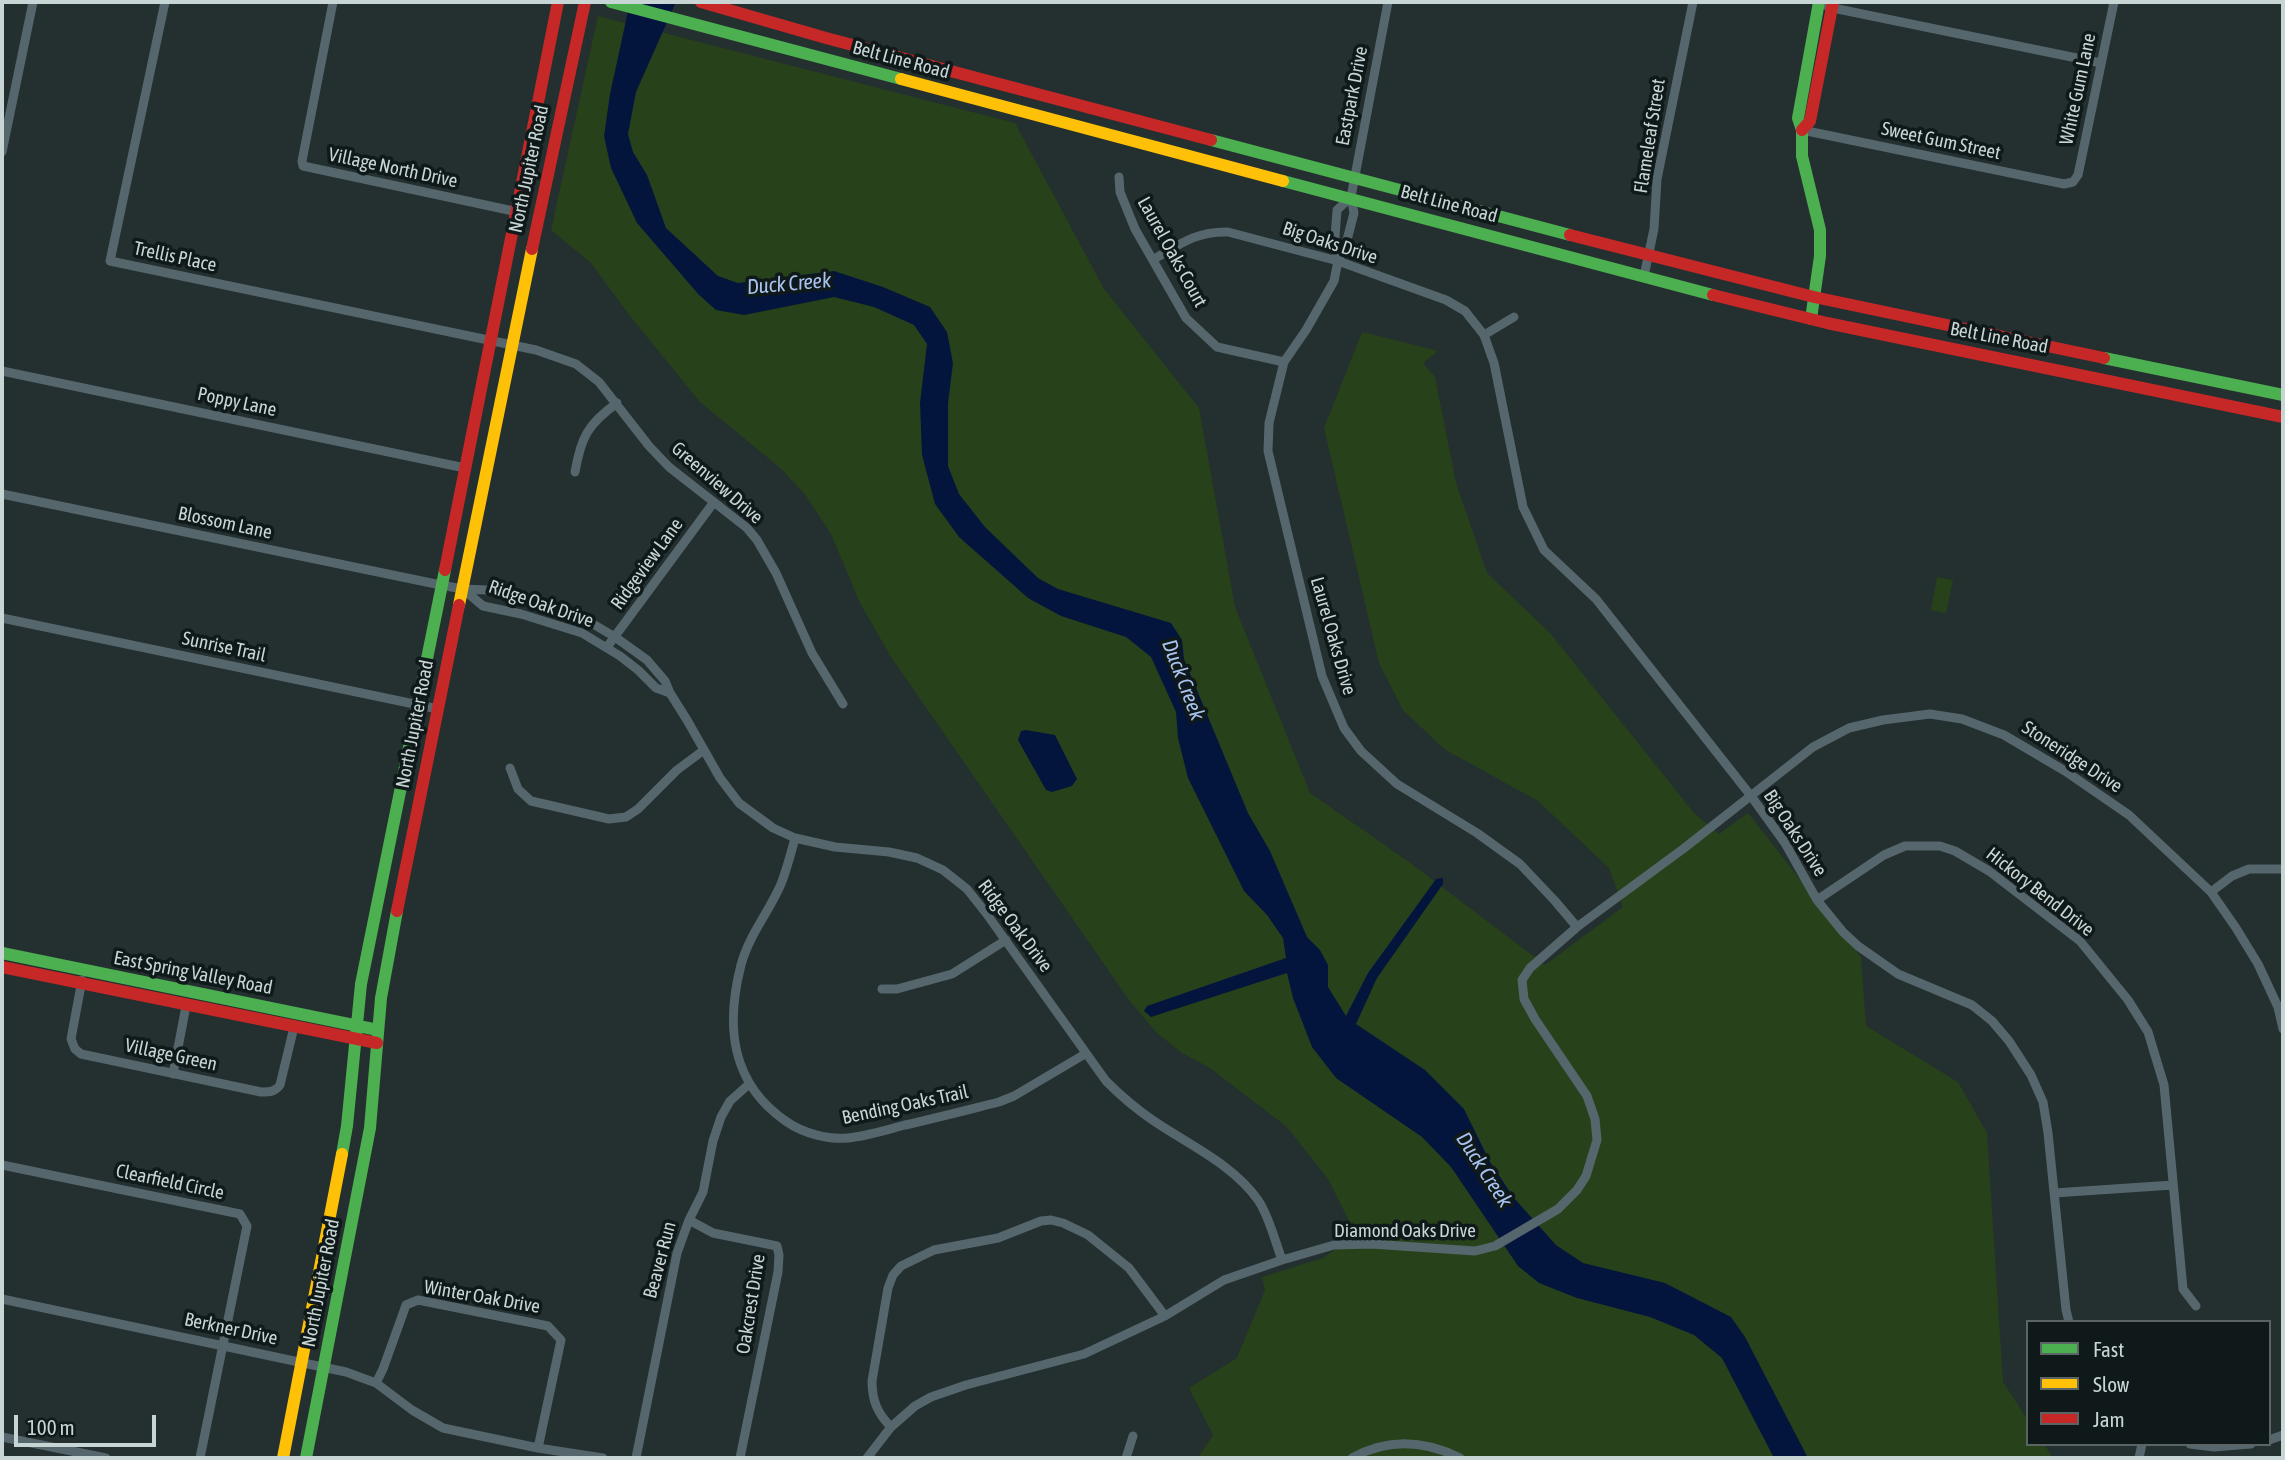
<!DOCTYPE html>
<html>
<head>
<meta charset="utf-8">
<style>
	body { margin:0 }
	#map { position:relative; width:2285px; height:1460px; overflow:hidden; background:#242f2f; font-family:"Asap Condensed",sans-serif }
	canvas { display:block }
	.frame { position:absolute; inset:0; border:4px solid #c8d5d5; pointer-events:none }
	.legend { position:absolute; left:2026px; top:1320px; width:245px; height:126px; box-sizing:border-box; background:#10191a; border:2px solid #5a6465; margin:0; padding:9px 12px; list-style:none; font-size:21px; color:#c8d5d5 }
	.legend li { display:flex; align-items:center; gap:14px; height:35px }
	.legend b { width:35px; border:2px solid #5a6465 }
	.scale { position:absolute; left:14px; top:1415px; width:142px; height:32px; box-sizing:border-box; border:4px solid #c8d5d5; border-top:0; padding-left:9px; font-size:21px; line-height:24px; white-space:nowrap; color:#c8d5d5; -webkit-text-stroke:5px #10191a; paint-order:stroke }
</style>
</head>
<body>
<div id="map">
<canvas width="2285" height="1460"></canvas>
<div class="frame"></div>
<ul class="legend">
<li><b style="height:9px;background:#4caf50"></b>Fast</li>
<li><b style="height:9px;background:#ffc107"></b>Slow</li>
<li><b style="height:9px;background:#c62828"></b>Jam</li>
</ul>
<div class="scale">100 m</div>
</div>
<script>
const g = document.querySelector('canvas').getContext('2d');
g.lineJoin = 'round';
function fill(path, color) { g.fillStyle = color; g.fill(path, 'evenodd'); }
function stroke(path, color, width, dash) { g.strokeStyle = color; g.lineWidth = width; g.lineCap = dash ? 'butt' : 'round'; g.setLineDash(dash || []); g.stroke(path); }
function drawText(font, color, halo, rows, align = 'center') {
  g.font = font + ' "Asap Condensed",sans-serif'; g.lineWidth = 7; g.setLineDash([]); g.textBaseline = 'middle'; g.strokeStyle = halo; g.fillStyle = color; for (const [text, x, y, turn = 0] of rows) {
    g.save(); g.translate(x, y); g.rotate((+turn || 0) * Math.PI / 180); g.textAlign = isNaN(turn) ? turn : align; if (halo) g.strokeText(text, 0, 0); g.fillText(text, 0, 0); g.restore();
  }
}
fill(new Path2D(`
	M598,16L1015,123L1104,289L1199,408L1235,607L1310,793L1409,862L1545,965L1623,907L1609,868L1538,801L1444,749L1403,710L1379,663L1324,428L1362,332L1438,351L1423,363L1435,377L1456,483L1487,573L1550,633L1694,813L1719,834L1748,813L1861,957L1866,1026L1958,1082L1987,1133L2003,1382L2028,1420V1444H2044L2053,1458H1198L1213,1435L1189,1388L1237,1358L1265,1290L1262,1277L1323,1258L1356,1235L1328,1179L1287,1127L1210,1068L1182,1053L1157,1033L1129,1000L891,657L860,603L831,534L804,493L779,467L700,402L630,316L591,263L551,230Z
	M1937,577L1953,580L1946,613L1931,610Z`), '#27421a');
fill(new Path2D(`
	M630,2H676L636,92L628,134L633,152L647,175L666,228L718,276L738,283L834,271L883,287L930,307L947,332L953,363L948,403V466L959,494L985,527L1038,578L1058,589L1171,623L1182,640L1184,659L1248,813L1270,851L1307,937L1320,950L1328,965V987L1346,1016L1368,973L1436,879L1443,878V884L1377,978L1356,1024L1425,1070L1464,1109L1490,1162L1514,1198L1556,1245L1583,1263L1665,1283L1731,1317L1745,1337L1808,1458H1774L1722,1358L1694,1335L1650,1317L1577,1298L1539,1283L1518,1266L1451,1167L1422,1137L1336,1078L1312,1047L1293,998L1287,973L1151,1017L1144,1011L1147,1006L1286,958L1283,938L1267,915L1244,891L1188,778L1178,738L1176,712L1151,657L1126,637L1061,616L1028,598L959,537L935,504L922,455L920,403L927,344L914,325L874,307L834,297L744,315L716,310L699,295L637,223L611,168L604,136L610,94Z
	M1026,730L1055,735L1077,779L1072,786L1052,792L1046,790L1018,740L1021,731Z`), '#04153d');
stroke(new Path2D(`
	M165,2L110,261L536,350L576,364L599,382L649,446L669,467L747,528L757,540L776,573L812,653L843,704
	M333,2L302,161L303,166L518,212
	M1388,2L1351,197L1354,213L1347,240L1338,261L1334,281L1306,330L1284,362L1269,423L1268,451L1322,676L1344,728L1361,751L1397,784L1477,833L1520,864L1555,901L1577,927
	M1828,7L2101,63
	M1802,130L2064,184L2073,182L2078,175L2114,2
	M2,152L33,2
	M1119,177L1120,192L1135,229L1186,318L1217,347L1284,362
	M1154,259C1180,244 1197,231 1228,232L1338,261L1446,300L1465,311L1484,335L1494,363L1523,507L1544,550L1596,599L1751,796L1785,843L1817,900L1843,932L1858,946L1898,974L1972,1005L1992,1021L2009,1041L2031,1075L2043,1102L2048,1133L2066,1310L2069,1322
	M1337,260L1335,237L1337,210L1351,197
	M1644,276L1654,229L1657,179L1693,2
	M1484,335L1514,317
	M2,371L465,468
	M575,472C581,437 588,424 617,403
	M2,494L431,583L462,589L488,590L528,599L588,621L615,637L647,660L665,681L670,693L687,720L720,778L739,803L773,828L795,838L835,847L889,852L917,858L943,870L967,889L986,913L1106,1081C1120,1095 1135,1108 1151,1119C1187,1144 1233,1164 1258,1200C1269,1216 1275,1241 1282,1260
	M463,589L483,606L521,614L582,633L620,656L638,670L656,688L670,693
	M2,618L438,709
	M607,647L714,502
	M510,768L518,789L531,801L609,819L626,817L638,809L677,770L704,750
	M795,838C791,853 787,869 781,884C769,912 749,935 741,965C725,1027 731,1084 787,1122C803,1133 828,1140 848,1138C867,1136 886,1130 905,1125C936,1118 967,1110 999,1102L1014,1096L1085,1054
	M2211,892L2232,876L2249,869H2283
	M1817,900L1884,855L1905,846H1940L1955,851L1989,871L2080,941L2128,1000L2148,1032L2164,1085L2183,1289L2196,1306
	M82,980L71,1039L75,1049L81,1054L261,1092C270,1092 275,1092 280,1085L294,1027
	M882,989H897L952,974L1006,940
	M173,1074L186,1006
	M2,1165L240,1214L247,1226L200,1458
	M2054,1193L2173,1185
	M689,1220L713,1233L777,1246L779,1255L778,1272L740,1458
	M2,1299L346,1372L376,1383L412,1410L443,1428L538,1448L603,1458
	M376,1383L383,1369L406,1305L418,1300L548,1326L561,1340L538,1448
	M891,1427C877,1413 872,1400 872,1381L888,1288L893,1275L901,1266L934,1250L998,1238L1041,1221L1051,1220L1063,1223L1088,1235L1129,1268L1165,1316
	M2,1437L106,1458
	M2269,1440L2283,1435
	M2190,1444L2214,1447L2251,1444
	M636,1458L677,1253L689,1220L703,1192L713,1141L721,1117L730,1101L748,1085
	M867,1458L891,1427L915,1406L931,1397L966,1385L1084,1354L1165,1316L1224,1280L1282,1260L1334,1245L1371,1244L1475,1251L1495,1246L1558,1209L1577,1190L1586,1176L1597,1140L1595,1119L1587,1096L1535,1019L1524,999L1522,980L1530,968L1577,927L1683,849L1813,747L1849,728L1883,720L1930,714L1962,719L2004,735L2065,771L2129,815L2211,892L2236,928L2258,964L2278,1007L2283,1029
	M1126,1458L1133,1436
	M1352,1458C1388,1438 1424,1440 1460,1458
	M2139,1458L2142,1444`), '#55666d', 9);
stroke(new Path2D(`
	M611,2L901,79
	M1211,140L1570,235
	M1283,181L1713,295
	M1811,319L1820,256V230L1802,156V130L1798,118L1819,2
	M2104,358L2283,395
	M2,953L378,1030
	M342,1154L347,1126L361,984L445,570
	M306,1458L370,1128L381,998L397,911`), '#4caf50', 12);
stroke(new Path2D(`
	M901,79L1283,181
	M459,605L532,249
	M283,1458L342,1154`), '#ffc107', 12);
stroke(new Path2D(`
	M701,2L826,38L1211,140
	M1802,130L1810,121L1833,2
	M1570,235L1814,297L2104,358
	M532,249L585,2
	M1713,295L1827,323L2283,417
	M445,570L558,2
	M397,911L459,605
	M2,967L377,1043`), '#c62828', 12);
drawText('19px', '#c8d5d5', '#10191a', [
	["Belt Line Road",901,60,15],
	["White Gum Lane",2078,89,-78],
	["Eastpark Drive",1352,96,-79],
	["Flameleaf Street",1650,136,-81],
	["Sweet Gum Street",1941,141,12],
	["Village North Drive",393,168,12],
	["North Jupiter Road",529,169,-78],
	["Belt Line Road",1449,204,15],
	["Big Oaks Drive",1330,243,18],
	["Laurel Oaks Court",1172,252,61],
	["Trellis Place",175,257,12],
	["Belt Line Road",1999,338,11],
	["Poppy Lane",237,402,12],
	["Greenview Drive",717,483,41],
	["Blossom Lane",225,523,12],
	["Ridgeview Lane",647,564,-54],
	["Ridge Oak Drive",541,604,19],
	["Laurel Oaks Drive",1333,636,74],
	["Sunrise Trail",224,647,12],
	["North Jupiter Road",415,724,-79],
	["Stoneridge Drive",2072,757,33],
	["Big Oaks Drive",1795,833,57],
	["Hickory Bend Drive",2040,892,38],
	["Ridge Oak Drive",1015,926,53],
	["East Spring Valley Road",193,973,11],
	["Village Green",171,1055,12],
	["Bending Oaks Trail",905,1105,-12],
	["Clearfield Circle",170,1182,12],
	["Diamond Oaks Drive",1405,1231],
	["Beaver Run",660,1260,-75],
	["North Jupiter Road",321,1283,-79],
	["Winter Oak Drive",482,1297,10],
	["Oakcrest Drive",751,1304,-81],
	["Berkner Drive",231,1329,12]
]);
drawText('italic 21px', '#a9c3f1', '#10191a', [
	["Duck Creek",789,284,-5],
	["Duck Creek",1183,680,69],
	["Duck Creek",1484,1170,57]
]);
</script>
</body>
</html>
